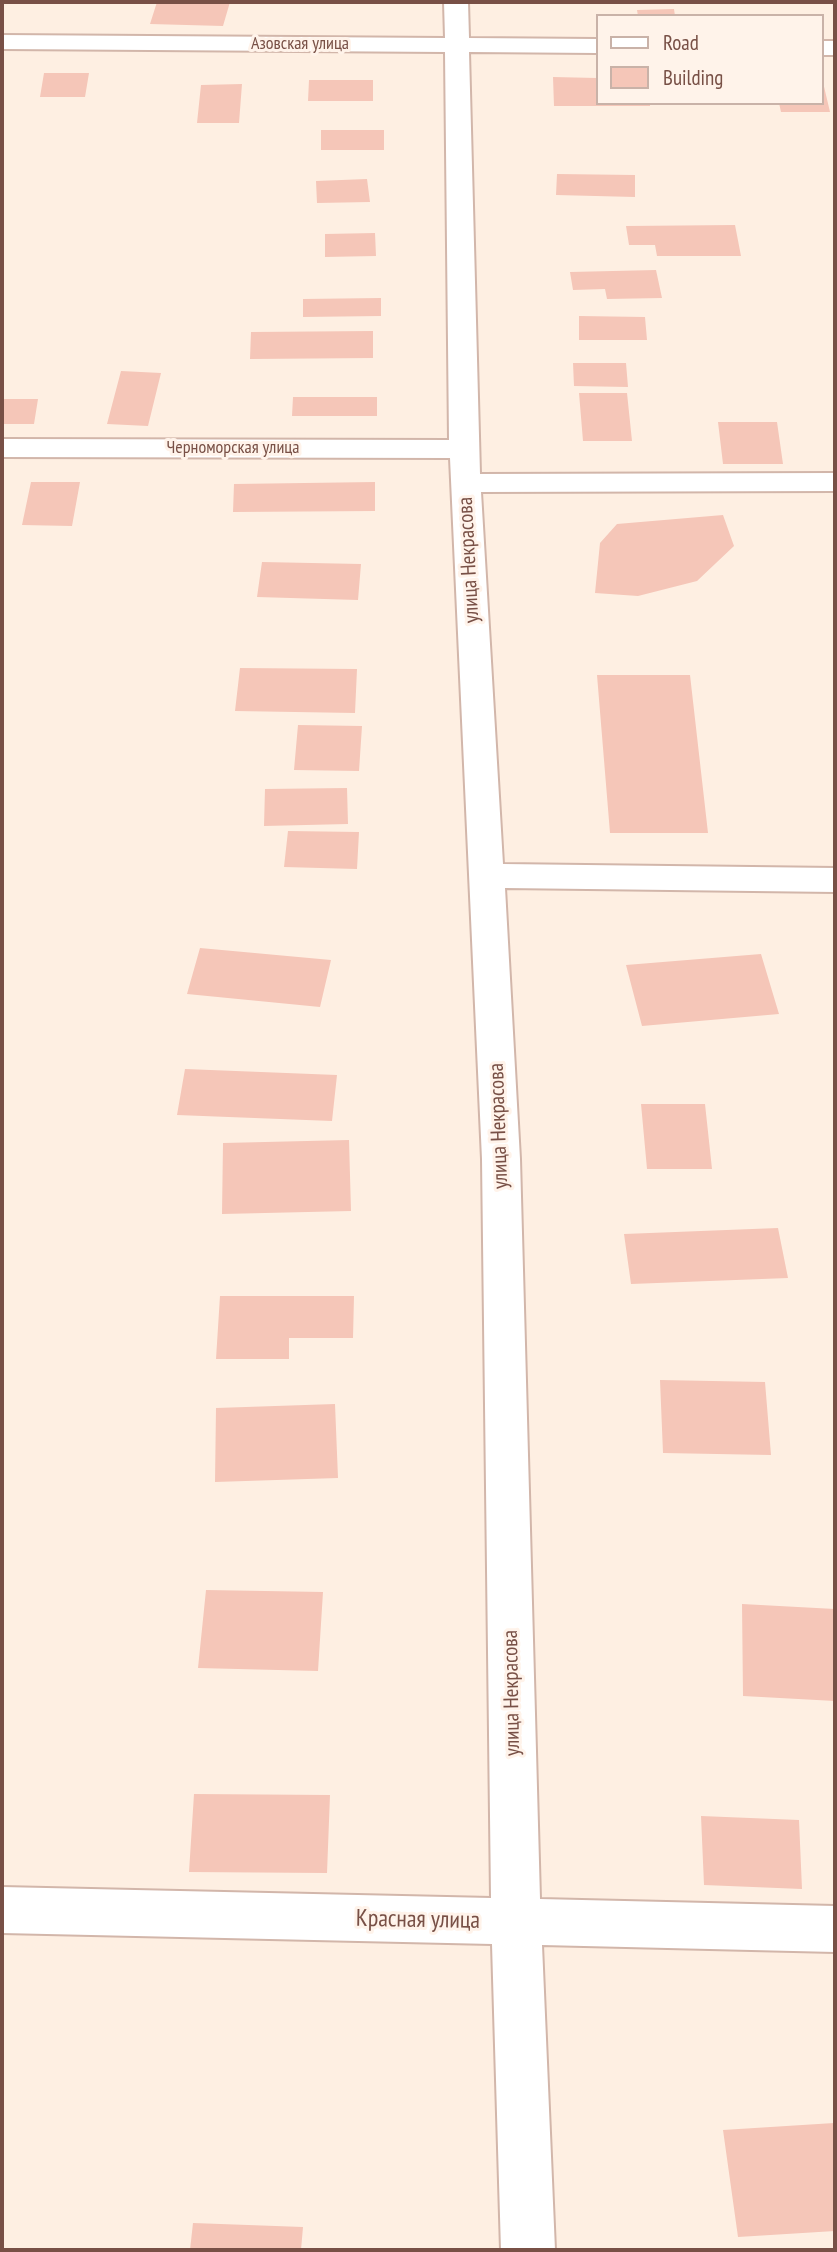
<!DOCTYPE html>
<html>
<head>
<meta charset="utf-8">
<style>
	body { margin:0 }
	#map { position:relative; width:837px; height:2252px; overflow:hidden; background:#feefe2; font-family:"PT Sans Narrow",sans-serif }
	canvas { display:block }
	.frame { position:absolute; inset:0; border:4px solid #785046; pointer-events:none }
	.legend { position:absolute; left:596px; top:14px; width:228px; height:91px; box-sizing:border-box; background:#fff3ea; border:2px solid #c9b2a8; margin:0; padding:9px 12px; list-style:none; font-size:21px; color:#785046 }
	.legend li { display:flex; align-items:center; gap:14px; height:35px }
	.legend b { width:35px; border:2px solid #c9b2a8 }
</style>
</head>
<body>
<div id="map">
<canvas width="837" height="2252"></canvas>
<div class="frame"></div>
<ul class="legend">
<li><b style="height:9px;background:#fff"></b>Road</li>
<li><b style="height:19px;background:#f5c6b8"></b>Building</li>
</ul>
</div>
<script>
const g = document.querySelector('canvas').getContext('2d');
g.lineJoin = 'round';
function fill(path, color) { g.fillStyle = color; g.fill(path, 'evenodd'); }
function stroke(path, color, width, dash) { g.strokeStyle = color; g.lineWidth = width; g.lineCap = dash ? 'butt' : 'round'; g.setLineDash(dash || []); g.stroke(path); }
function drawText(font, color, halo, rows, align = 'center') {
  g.font = font + ' "PT Sans Narrow",sans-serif'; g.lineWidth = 6; g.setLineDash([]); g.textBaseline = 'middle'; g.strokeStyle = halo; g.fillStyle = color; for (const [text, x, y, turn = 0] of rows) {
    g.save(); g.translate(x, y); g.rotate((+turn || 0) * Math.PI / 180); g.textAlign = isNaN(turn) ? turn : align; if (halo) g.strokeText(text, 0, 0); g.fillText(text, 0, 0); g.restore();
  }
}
fill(new Path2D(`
	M157,2H230L223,26L150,24Z
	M674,9L675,16H638L637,10Z
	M44,73H89L85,97H40Z
	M553,77L597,78V103H650V106H554Z
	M822,78L830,112H781L779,103H821Z
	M309,80H373V101H308Z
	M242,84L239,123H197L201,85Z
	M321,130H384V150H321Z
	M557,174L635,175V197L556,195Z
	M367,179L370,202L317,203L316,181Z
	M735,225L741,256H657L655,245H629L626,226Z
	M375,233L376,256L325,257V234Z
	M656,270L662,298L607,299L605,289L573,290L570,272Z
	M381,298V316L303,317V299Z
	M579,316L645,317L647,340H579Z
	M373,331V358L250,359L251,332Z
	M573,363H626L628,387L574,386Z
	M121,371L161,373L148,426L107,424Z
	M579,393H627L632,441H583Z
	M293,397H377V416H292Z
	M2,399H38L34,424H2Z
	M718,422H777L783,464H723Z
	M31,482H80L72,526L22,525Z
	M375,482V511L233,512L234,484Z
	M723,515L734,546L697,581L638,596L595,593L600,543L617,524Z
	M262,562L361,564L358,600L257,597Z
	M240,668L357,669L355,713L235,711Z
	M597,675H690L708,833H610Z
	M298,725L362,726L359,771L294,770Z
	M347,788L348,824L264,826L265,789Z
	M288,831L359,832L357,869L284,867Z
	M200,948L331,960L320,1007L187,994Z
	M761,954L779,1014L642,1026L626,965Z
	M185,1069L337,1075L332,1121L177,1115Z
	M641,1104H705L712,1169H647Z
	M349,1140L351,1211L222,1214L223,1143Z
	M778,1228L788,1278L631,1284L624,1234Z
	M220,1296H354L353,1338H289V1359H216Z
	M660,1380L765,1382L771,1455L663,1453Z
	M335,1404L338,1478L215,1482L216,1408Z
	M206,1590L323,1592L318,1671L198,1668Z
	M742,1604L835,1609V1701L743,1696Z
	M194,1794L330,1795L327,1873L189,1872Z
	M701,1816L799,1820L802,1889L704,1885Z
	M834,2123L835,2231L738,2237L723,2130Z
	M193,2223L303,2227L301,2250H190Z`), '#f5c6b8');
const minor = new Path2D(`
	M444,2H468L469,38L597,39V53L469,52L480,474L835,473V491L481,492L503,864L835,868V892L505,888L520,1159L540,1899L835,1906V1952L542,1945L555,2250H501L492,1944L2,1933V1887L491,1898L482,1159L450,458L2,457V439L449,440L445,52L2,49V35L445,38Z
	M821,41H835V55H821Z`);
stroke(minor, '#d2b6aa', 4);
fill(minor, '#fff');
drawText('18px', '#785046', '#fff3ea', [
	["Азовская улица",300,44],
	["Черноморская улица",233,448]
]);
drawText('21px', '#785046', '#fff3ea', [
	["улица Некрасова",469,560,-93],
	["улица Некрасова",499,1126,-92],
	["улица Некрасова",512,1693,-91]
]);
drawText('24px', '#785046', '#fff3ea', [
	["Красная улица",418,1920,1]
]);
</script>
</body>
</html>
